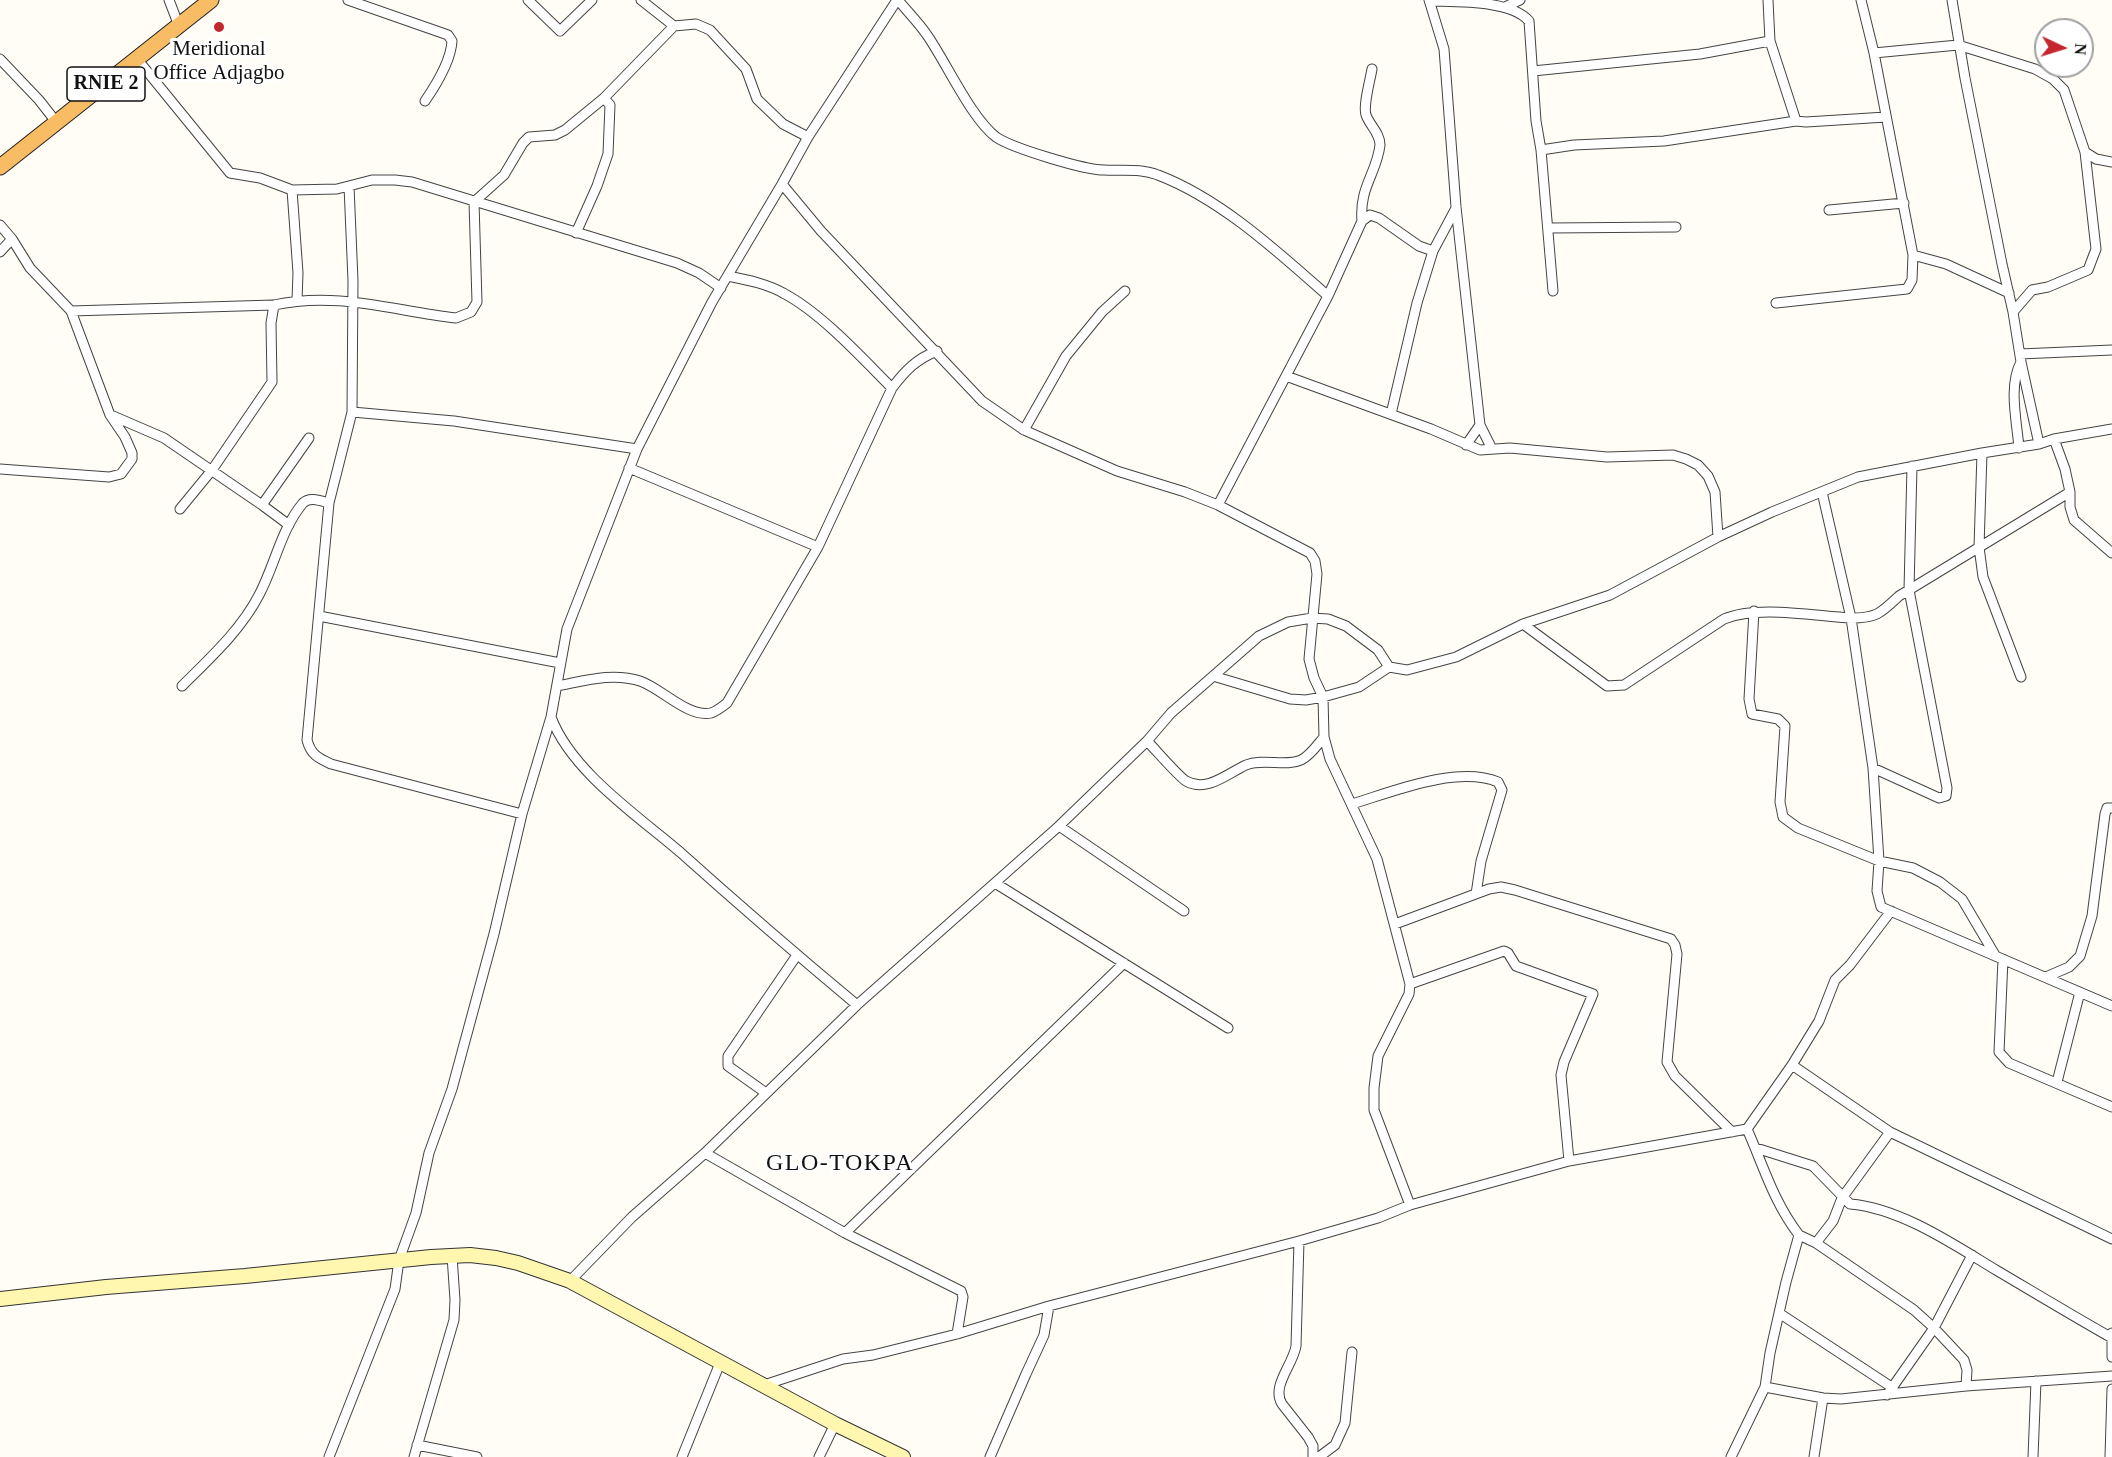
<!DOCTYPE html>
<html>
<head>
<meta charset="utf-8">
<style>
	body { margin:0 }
	#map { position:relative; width:2112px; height:1457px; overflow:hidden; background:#fffdf5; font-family:"Times New Roman",serif }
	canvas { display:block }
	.north { position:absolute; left:2034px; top:18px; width:60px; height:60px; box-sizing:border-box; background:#fff; border:2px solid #a0a0a0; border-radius:50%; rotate:94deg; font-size:16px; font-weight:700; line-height:24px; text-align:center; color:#111 }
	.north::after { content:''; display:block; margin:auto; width:21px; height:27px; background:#c4262e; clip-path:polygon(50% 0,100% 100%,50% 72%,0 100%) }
</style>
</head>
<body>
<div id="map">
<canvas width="2112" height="1457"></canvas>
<div class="north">N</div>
</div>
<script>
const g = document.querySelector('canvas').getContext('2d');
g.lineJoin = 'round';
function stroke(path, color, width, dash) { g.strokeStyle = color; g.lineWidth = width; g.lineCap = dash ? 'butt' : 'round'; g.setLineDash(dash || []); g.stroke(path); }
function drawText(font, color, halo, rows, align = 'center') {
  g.font = font + ' "Times New Roman",serif'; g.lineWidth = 6; g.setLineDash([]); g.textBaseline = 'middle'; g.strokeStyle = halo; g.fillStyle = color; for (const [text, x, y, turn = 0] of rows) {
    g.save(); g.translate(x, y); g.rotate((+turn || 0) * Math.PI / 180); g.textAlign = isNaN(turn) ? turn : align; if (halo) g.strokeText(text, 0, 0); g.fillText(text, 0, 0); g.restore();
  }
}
const minor = new Path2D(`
	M169,0L179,26
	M348,0L448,35L452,41C451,60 436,85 425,101
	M528,0L560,31L592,0
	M641,0L674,26L696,24L710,30L746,69L757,99L783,124L808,137
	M898,0C907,11 919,23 927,35C946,62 971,118 996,137C1012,148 1084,170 1104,170C1123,171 1141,168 1158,175C1221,199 1278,252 1328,296
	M1429,0L1444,49L1456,207L1480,425L1492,449
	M1768,0L1770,41L1796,121L1806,122L1886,117
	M1861,0L1874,53L1913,255L1946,264L2009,293
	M1952,0L1965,78L2002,264L2013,312L2021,362L2039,444
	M1430,1C1458,2 1511,0 1529,21L1536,121L1541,150L1574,145L1664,141L1796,121
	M1507,6L1520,0
	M1874,53L1958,45L2035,69L2053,79L2064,90L2085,152L2096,249L2088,270L2048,287L2032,290L2013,312
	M0,59L39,100L57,123
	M137,59L230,173L260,178L292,190L337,189L372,180H395L412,182L677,263L699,273L721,288
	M1533,71L1700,54L1770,41
	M1541,150L1553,291
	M2085,152L2096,159L2112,162
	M782,184L821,231L982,401L1024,430L1117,471L1185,492L1218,505L1310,553L1315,561L1317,574L1309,659L1314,678L1323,697L1324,737L1330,759L1377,859L1410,984L1409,994L1378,1056L1374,1088V1110L1410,1205
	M349,186L353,281L352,412L329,503L307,740C311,755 318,758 331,764L522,814
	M292,190L298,273L297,300
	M1829,210L1904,203
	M1362,221C1359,187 1377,173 1380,145C1380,133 1370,126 1366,115C1363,105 1370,81 1372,69
	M0,225L12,239L30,268L71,311L110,415L125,437L132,453V459L121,474L109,477L0,469
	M1549,228L1676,227
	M576,233L597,186L608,154L610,105L604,98
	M0,252L12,239
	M728,276C748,280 768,284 785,294C822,314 862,358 892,388
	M1776,303L1907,289L1912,280L1913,255
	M71,311L274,305C337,291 394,311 456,318L471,312L477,302L474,202L504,175L523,143L529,137L555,135L565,130L604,98L674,26
	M2020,354L2112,350
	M1286,376L1431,429L1480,450L1510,448L1607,457L1673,455L1686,459L1698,465L1708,476L1715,492L1718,537
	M352,412L454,421L637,449
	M1391,414L1417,303L1433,251
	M113,416L164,438L262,505L289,525
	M1024,430L1066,356L1102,312L1125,291
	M2054,439L2065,469L2070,492V507L2074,520L2112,553
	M1466,445L1480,425
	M2019,448C2017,422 2008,386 2021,362
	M1982,453L1979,547L1983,577L2021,677
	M629,468L818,547
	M1822,492L1851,618L1873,768L1879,861L1877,891L1881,907L2112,1006
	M262,505L309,438
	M1218,505L1328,296L1362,221L1370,215L1379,218L1419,246L1433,251L1456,208
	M180,509L212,470L272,382L271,323L274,305
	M1754,611L1749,699L1752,714L1778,719L1785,726L1780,802L1783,817L1798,828L1879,861L1913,868L1940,882L1962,899L1995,955
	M319,616L560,663
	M1523,624L1607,686L1624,685L1724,619C1757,605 1814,616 1851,618C1877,618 1881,613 1899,596L2070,492
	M1213,676L1290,699L1306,700L1323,697L1359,687L1389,667
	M182,686C210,658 241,630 259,595C275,565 281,529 303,503C310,496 321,501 329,503
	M557,686C584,681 612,672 640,681C661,688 688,718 711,713C717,711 722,707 727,703L818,547L892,388C905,371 916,359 937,351
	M551,717C571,771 638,816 680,852C738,904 797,955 857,1005
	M1147,741C1156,750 1177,775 1186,781C1207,793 1228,773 1246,765C1263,758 1286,767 1301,760C1310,756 1318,744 1324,737
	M1873,768L1939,798L1946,796L1947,788L1909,590L1912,466
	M1352,804C1392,792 1457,765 1498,782L1502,790L1481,861L1476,894
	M1059,826L1184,911
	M995,883L1228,1028
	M1395,924L1489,889L1501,887L1515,890L1671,939L1675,945L1677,954L1667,1062L1675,1076L1732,1132
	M2003,959L1999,1052L2009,1063L2112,1107
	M2046,977L2069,967L2080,956L2092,916L2105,814L2107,808H2112
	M1410,984L1504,951L1508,953L1516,966L1593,994L1564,1062L1561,1075L1569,1161
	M1792,1065L1890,1132L2112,1239
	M2057,1082L2080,992
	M766,1093L728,1066V1056L797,955
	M1756,1148L1813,1166L1850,1204C1900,1208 1953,1244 1996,1270C2035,1293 2073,1316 2112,1338
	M705,1153L845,1233L961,1291L963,1297L957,1334
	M845,1233L1124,963
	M1799,1235L1816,1243L1914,1310L1934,1328L1964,1360L1967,1370L1966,1386
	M1299,1241L1296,1346C1293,1365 1271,1386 1282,1404L1308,1437L1313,1446V1457
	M1816,1243L1833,1221L1842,1198L1890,1132
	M570,1281L632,1217L705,1153L857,1005L1059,826L1147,741L1171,713L1259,636L1288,622L1312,618L1328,619L1346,626L1378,650L1389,667L1407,670L1456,657L1523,624L1610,595L1718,537L1772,512L1858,477L1982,453L2039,444L2054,439L2112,429
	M1779,1313L1893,1388
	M2112,1333V1357
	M764,1385L843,1359L873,1355L957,1334L1049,1306L1299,1241L1378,1218L1410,1205L1569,1161L1747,1129L1792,1065L1819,1021L1835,980L1850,965L1891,911
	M1765,1387L1823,1398L1841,1399L1966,1386L2112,1376
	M1887,1395L1934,1328L1972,1255
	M417,1445L477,1457
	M329,1457L395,1289L399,1260L416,1213L429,1153L452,1089L494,934L522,814L551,717L567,629L637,449L712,302L782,184L808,137L897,0
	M414,1457L454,1320L455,1300L452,1256
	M682,1457L720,1363
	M819,1457L835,1424
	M990,1457L1026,1374L1044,1335L1049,1306
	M1319,1457L1335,1445L1345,1423L1352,1352
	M1731,1457L1765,1387L1770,1353L1786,1282L1799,1235C1773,1201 1764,1167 1747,1129
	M1814,1457L1823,1398
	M2033,1457L2036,1381
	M2110,1457L2112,1389`);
const secondary = new Path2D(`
	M0,1299L106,1287L245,1276L431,1257L470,1255L496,1258L518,1263L570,1281L835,1424L903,1457`);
const trunk = new Path2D(`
	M0,167L211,0`);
stroke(minor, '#444', 11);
stroke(secondary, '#333', 16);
stroke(trunk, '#222', 17);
stroke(minor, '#fff', 9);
stroke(secondary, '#fff6b0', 14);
stroke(trunk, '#f7bc64', 15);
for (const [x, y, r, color] of [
	[219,27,6,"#c4262e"]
]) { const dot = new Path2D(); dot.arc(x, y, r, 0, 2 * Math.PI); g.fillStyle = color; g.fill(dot); stroke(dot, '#fff', 2); }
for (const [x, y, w] of [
	[106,84,78]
]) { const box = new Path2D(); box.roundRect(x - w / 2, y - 17, w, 34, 4.5); g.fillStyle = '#fff'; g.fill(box); stroke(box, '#111', 1.5); }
drawText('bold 20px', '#111', null, [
	["RNIE 2",106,84]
]);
drawText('21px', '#111', '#fff', [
	["Meridional",219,49],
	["Office Adjagbo",219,73]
]);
g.letterSpacing = '1.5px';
drawText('24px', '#111', '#fff', [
	["GLO-TOKPA",840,1164]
]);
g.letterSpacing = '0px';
</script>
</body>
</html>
